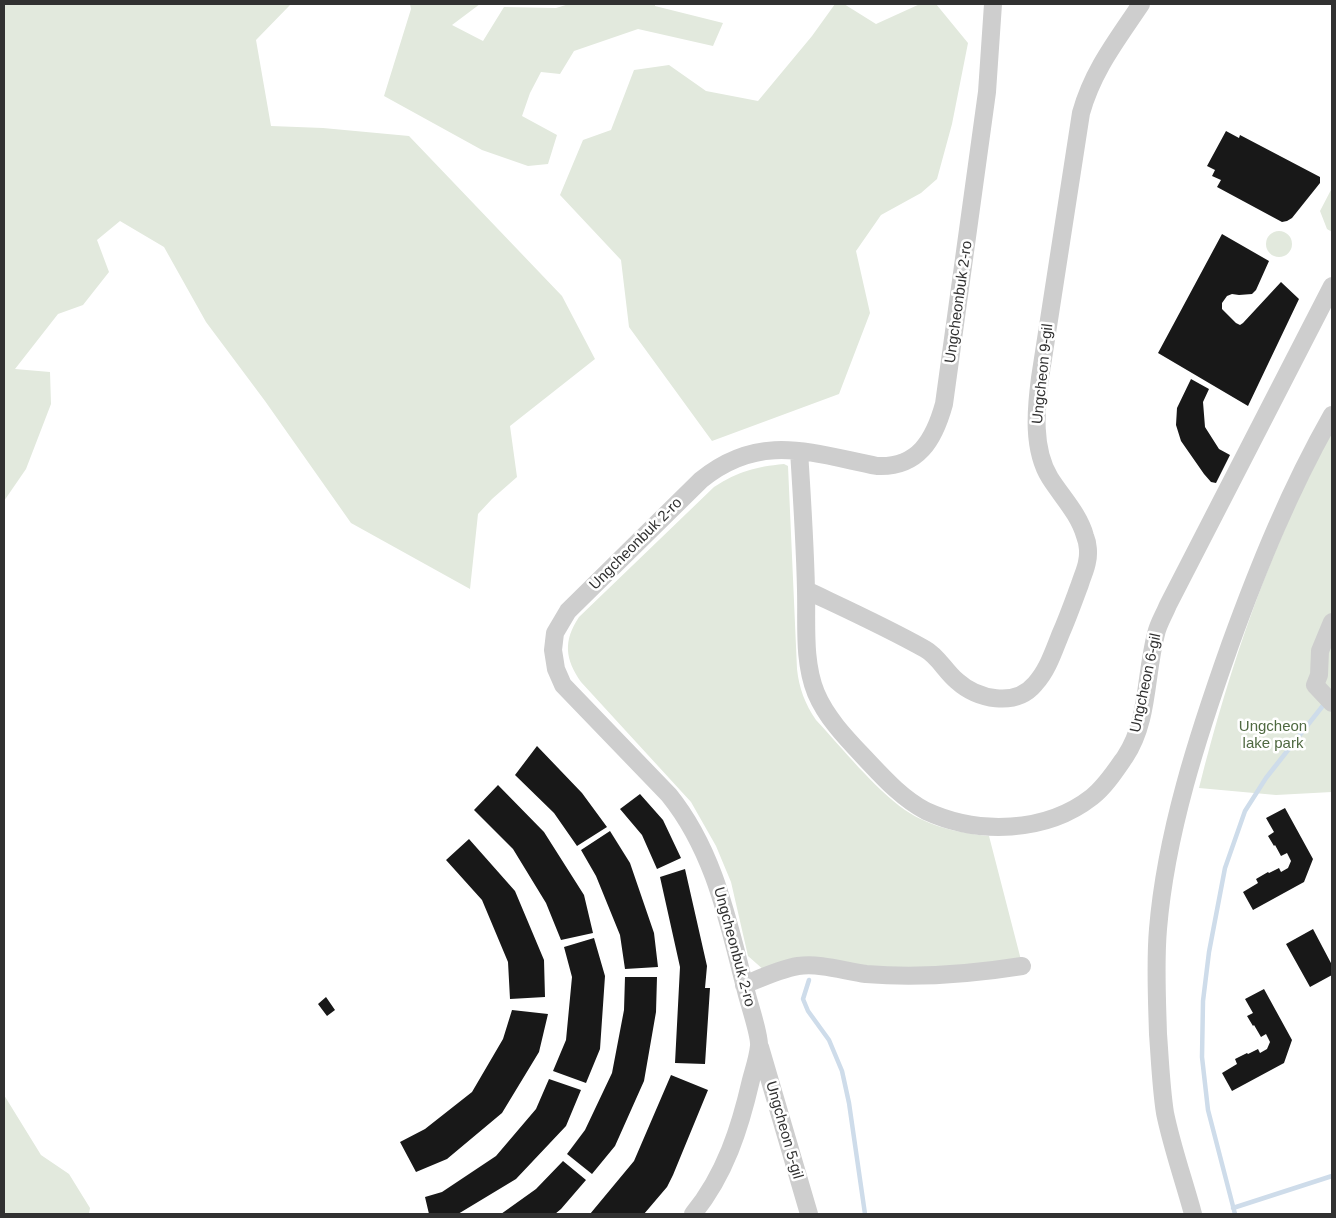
<!DOCTYPE html>
<html>
<head>
<meta charset="utf-8">
<style>
	body { margin:0 }
	#map { position:relative; width:1336px; height:1218px; overflow:hidden; background:#fff; font-family:Helvetica,sans-serif }
	canvas { display:block }
	.frame { position:absolute; inset:0; border:5px solid #313131; pointer-events:none }
</style>
</head>
<body>
<div id="map">
<canvas width="1336" height="1218"></canvas>
<div class="frame"></div>
</div>
<script>
const g = document.querySelector('canvas').getContext('2d');
g.lineJoin = 'round';
function fill(path, color) { g.fillStyle = color; g.fill(path, 'evenodd'); }
function stroke(path, color, width, dash) { g.strokeStyle = color; g.lineWidth = width; g.lineCap = dash ? 'butt' : 'round'; g.setLineDash(dash || []); g.stroke(path); }
function drawText(font, color, halo, rows, align = 'center') {
  g.font = font + ' Helvetica,sans-serif'; g.lineWidth = 5; g.setLineDash([]); g.textBaseline = 'middle'; g.strokeStyle = halo; g.fillStyle = color; for (const [text, x, y, turn = 0] of rows) {
    g.save(); g.translate(x, y); g.rotate((+turn || 0) * Math.PI / 180); g.textAlign = isNaN(turn) ? turn : align; if (halo) g.strokeText(text, 0, 0); g.fillText(text, 0, 0); g.restore();
  }
}
fill(new Path2D(`
	M4,4H291L256,40L271,126L323,128L409,136L562,296L595,359L510,426L517,477L492,499L478,514L470,589L351,523L265,401L206,322L164,247L120,221L97,240L109,272L83,305L58,314L15,369L50,372L51,404L26,469L4,501Z
	M410,4H480L452,25L483,41L504,7L556,8L569,4H655V6L723,23L713,46L638,29L574,51L560,74L541,72L530,93L522,116L557,135L548,164L528,166L482,150L384,96L411,9Z
	M835,4H844L876,24L920,4H936L968,43L952,124L937,179L921,193L881,215L856,251L870,313L839,394L712,441L629,327L621,260L560,195L583,140L611,130L634,70L669,65L706,91L758,101L812,36Z
	M1332,188V232L1327,229L1320,211Z
	M1266 244a13 13 0 1 1 26 0a13 13 0 1 1-26 0Z
	M1332,432V792L1276,795L1199,788C1230,665 1271,544 1332,432Z
	M784,464L788,466L797,669C799,688 805,704 816,720C843,749 874,788 905,810C930,827 960,833 989,836L1021,960L962,968L765,971L748,956L731,882L716,846L691,802L581,682C565,659 563,641 579,617L714,487C739,471 755,467 784,464Z
	M4,1095L41,1155L69,1174L90,1208L89,1214H4Z`), '#e2e9dd');
stroke(new Path2D(`
	M809,980L803,999L808,1011L829,1040L842,1071L849,1103L865,1214
	M1233,1208L1332,1176
	M1235,1214L1208,1110L1202,1057L1203,1001L1209,952L1225,868L1245,811L1266,778L1325,703`), '#cedcea', 4.5);
fill(new Path2D(`
	M1226,131L1239,138L1240,135L1320,177V183L1292,218L1287,221L1282,222L1217,187L1221,180L1212,176L1215,170L1207,166Z
	M1222,234L1269,261L1256,290L1252,294L1239,295L1232,294L1227,296L1222,303V309L1236,323L1240,325L1243,323L1281,282L1299,299L1248,406L1158,353Z
	M1191,379L1209,389L1203,402L1205,427L1219,449L1230,455L1216,483L1211,482L1204,474L1181,441L1176,425L1177,408Z
	M537,746L582,793L607,827L577,846L554,813L515,775Z
	M498,785L544,832L584,895L593,933L561,940L546,903L513,849L474,810Z
	M640,794L663,820L681,858L657,869L642,835L620,809Z
	M1285,808L1313,859L1304,882L1253,910L1243,892L1258,883L1256,879L1268,872L1269,873L1279,868L1281,872L1288,868L1291,861L1287,853L1281,856L1275,845L1274,846L1268,836L1274,832L1266,818Z
	M610,831L630,863L654,933L658,967L625,969L620,935L596,876L581,850Z
	M469,839L515,891L544,960L545,997L510,999L508,962L482,900L446,860Z
	M685,869L707,966L705,988H710L705,1064L675,1063L680,967L660,877Z
	M1313,929L1332,965V975L1310,987L1286,944Z
	M594,938L605,976L600,1049L586,1083L553,1071L566,1040L572,977L564,947Z
	M625,977H657L656,1012L644,1081L615,1146L592,1174L567,1154L585,1130L612,1073L624,1010Z
	M1264,989L1292,1040L1284,1063L1232,1091L1222,1073L1237,1064L1235,1059L1247,1053L1248,1054L1258,1049L1260,1053L1267,1049L1270,1042L1266,1034L1261,1037L1254,1025L1253,1026L1247,1016L1253,1013L1245,999Z
	M326,997L335,1010L327,1016L318,1004Z
	M512,1010L548,1014L539,1052L502,1113L447,1159L416,1172L400,1142L425,1129L472,1092L503,1039Z
	M671,1075L708,1090L673,1175L667,1187L644,1214H590L634,1161Z
	M549,1079L581,1090L566,1126L516,1179L458,1214H429L425,1197L442,1192L496,1156L536,1109Z
	M563,1161L586,1180L561,1209L555,1214H501L536,1189Z`), '#181818');
stroke(new Path2D(`
	M799,451C802,497 805,544 806,590C807,624 803,661 816,693C826,717 845,737 863,756C882,776 901,798 926,811C978,835 1046,833 1092,797C1105,787 1116,770 1125,757C1149,721 1145,675 1156,634C1158,624 1164,615 1168,605L1332,286
	M806,590C846,609 886,627 925,649C938,656 945,671 957,681C977,699 1015,708 1035,684C1048,670 1054,650 1061,633C1068,617 1074,600 1080,584C1082,577 1086,569 1087,562C1089,554 1088,543 1085,536C1079,514 1062,497 1050,478C1032,449 1036,409 1040,378L1081,113C1093,70 1117,40 1141,4
	M1332,622L1320,651L1319,675L1315,685L1332,703
	M744,985C761,978 780,969 798,966C821,963 844,971 866,974C916,978 972,974 1022,966
	M760,1047L809,1214
	M693,1214C725,1175 740,1128 751,1080C754,1069 758,1057 759,1046C760,1035 749,1004 746,991C728,922 715,852 669,795L563,685L556,669L553,650L555,633L568,611L701,480C760,432 811,453 877,466C918,468 934,440 944,404L987,92L993,4
	M1193,1214C1184,1181 1172,1147 1165,1113C1161,1087 1160,1060 1158,1034C1157,999 1155,963 1158,929C1166,833 1198,735 1230,645C1259,565 1290,489 1332,415`), '#cecece', 18);
drawText('15px', '#313131', '#fff', [
	["Ungcheonbuk 2-ro",959,302,-82],
	["Ungcheon 9-gil",1043,374,-84],
	["Ungcheonbuk 2-ro",636,544,-45],
	["Ungcheon 6-gil",1146,683,-78],
	["Ungcheonbuk 2-ro",734,947,75],
	["Ungcheon 5-gil",784,1130,74]
]);
drawText('15px', '#4f6941', '#fff', [
	["Ungcheon",1273,727],
	["lake park",1273,744]
]);
</script>
</body>
</html>
